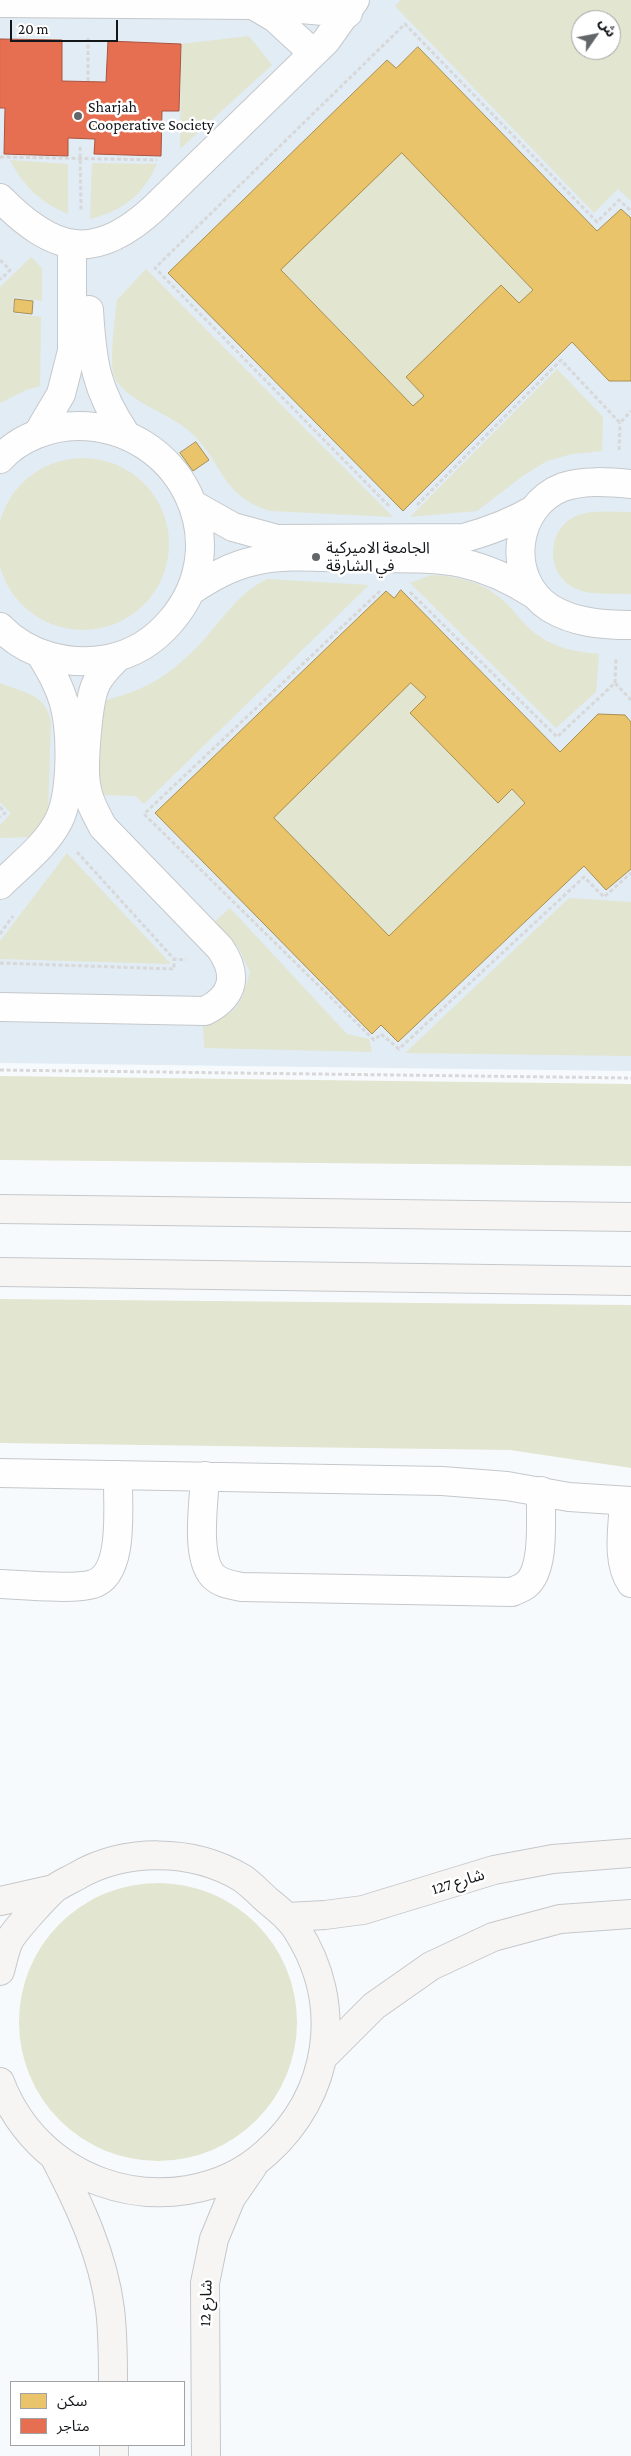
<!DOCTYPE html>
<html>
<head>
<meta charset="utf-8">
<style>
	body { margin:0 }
	#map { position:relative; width:631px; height:2456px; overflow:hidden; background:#f7fafd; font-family:"Crimson Pro","Noto Sans Arabic",serif }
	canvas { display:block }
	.legend { position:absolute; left:10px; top:2381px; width:175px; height:65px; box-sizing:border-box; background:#fff; border:1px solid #a1a2a3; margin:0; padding:6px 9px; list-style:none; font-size:15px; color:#14171a }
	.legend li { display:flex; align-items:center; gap:10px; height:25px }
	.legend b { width:25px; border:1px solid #a1a2a3 }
	.north { position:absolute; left:571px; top:10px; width:50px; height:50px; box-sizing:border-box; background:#fff; border:1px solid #a1a2a3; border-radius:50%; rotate:57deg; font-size:14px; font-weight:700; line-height:20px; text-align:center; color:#14171a }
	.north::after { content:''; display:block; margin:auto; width:18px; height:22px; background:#636669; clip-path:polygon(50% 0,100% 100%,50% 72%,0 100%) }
	.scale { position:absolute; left:10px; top:20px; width:108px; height:22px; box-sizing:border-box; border:2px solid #14171a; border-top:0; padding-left:6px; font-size:15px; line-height:18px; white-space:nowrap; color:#14171a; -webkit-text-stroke:4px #fff; paint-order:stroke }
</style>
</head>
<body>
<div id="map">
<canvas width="631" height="2456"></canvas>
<ul class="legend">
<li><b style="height:14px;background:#e9c46a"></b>سكن</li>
<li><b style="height:14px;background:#e76f51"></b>متاجر</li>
</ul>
<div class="north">ش</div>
<div class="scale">20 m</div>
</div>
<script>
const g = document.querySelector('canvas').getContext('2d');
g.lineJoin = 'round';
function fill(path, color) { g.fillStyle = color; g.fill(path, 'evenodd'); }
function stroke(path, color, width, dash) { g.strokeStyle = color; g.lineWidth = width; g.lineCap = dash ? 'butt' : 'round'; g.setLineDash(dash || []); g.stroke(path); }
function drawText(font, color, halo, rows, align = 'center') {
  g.font = font + ' "Crimson Pro","Noto Sans Arabic",serif'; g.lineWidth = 5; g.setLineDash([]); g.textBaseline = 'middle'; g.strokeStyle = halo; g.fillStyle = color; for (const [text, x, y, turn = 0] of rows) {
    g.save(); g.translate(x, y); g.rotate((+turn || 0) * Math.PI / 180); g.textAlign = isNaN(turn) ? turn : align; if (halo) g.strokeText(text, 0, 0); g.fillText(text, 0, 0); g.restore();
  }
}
fill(new Path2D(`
	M0,0H631V1071L0,1063ZM581,20H611V50H581Z`), '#e2ecf5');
fill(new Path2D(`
	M401,0H631V201L618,189L594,213L395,6ZM581,20H611V50H581Z
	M249,36L272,65L180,149L181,44Z
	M402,153L533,290L519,303L501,285L406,377L424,396L413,406L281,270Z
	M10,160L68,164V214C40,202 24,187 10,160Z
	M92,163L157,164C143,195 123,211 90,219Z
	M31,257L42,268V301L14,297L12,313L41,317L40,386L26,390L0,403V287Z
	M146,269L393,517L270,511C218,494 224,461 188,430C168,413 124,400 114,376C109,362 115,317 117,300Z
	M557,369L603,417L602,451L572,454L547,461L524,475L477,511L410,517Z
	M-3 544a86 86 0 1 1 172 0a86 86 0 1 1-172 0Z
	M631,512V594C613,593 591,596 574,588C546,574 546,531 574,517C590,509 613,512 631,512Z
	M431,575C454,576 480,581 499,597C511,606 520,620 531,630C551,647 574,652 599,654L596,692L556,728L410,583Z
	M267,579L369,585L144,804L135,796L99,795L97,747L104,701C149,688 168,677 201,643C223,619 237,594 267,579Z
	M0,683C23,693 46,693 51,722L48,813L30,837L0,838V825L11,813L0,802Z
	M411,683L426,697L410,713L497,802L512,789L525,803L389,936L274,818Z
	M67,853L171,964L0,959V941Z
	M569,898L631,902V1056L405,1053Z
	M230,908L347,1034L369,1039L372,1052L204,1048L203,1023C239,1013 240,1007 250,972L238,947L212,924Z
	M0,1076L631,1084V1166L0,1160Z
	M0,1299L631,1305V1468L510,1450L0,1443Z
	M19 2022a139 139 0 1 1 278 0a139 139 0 1 1-278 0Z`), '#e2e5cf');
const homes = new Path2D(`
	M418,47L597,231L621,209L631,218V381H609L572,342L403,511L168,273L387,60L396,68ZM402,153L533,290L519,303L501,285L406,377L424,396L413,406L281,270Z
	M15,299L33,301L32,314L14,312Z
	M196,442L209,460L193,471L180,453Z
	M401,590L560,752L598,714L625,715L631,722V869L606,890L584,866L398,1042L381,1025L372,1034L155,813L386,591L394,598ZM411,683L426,697L410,713L498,803L512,789L525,803L389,936L274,818Z`);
fill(homes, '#e9c46a');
stroke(homes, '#a99052', 1);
const shops = new Path2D(`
	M0,39L62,40V81L106,82L108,41L181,44L179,111H162L161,156L94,154L95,139L68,138V156L4,154L5,108H0Z`);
fill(shops, '#e76f51');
stroke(shops, '#a85540', 1);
const street = new Path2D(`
	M0,3L253,5L348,13
	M253,5L275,18L313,53
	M0,198C53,252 94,263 153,209L326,41L355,0
	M89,310C92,362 96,390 125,433
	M38,433L61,394L72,351V245
	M0,459C19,438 50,426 78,426C179,426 239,542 171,621C155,640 133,654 108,659C69,666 28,656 0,627
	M631,484C609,482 584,480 563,487C513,506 505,579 550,608C574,623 604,625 631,625
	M194,505L233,527L277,539L464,538C489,531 511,523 533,510
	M192,590C212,577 231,566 254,561C288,553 325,558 360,558C393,559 429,556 462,563C489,569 512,580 535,595
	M0,885C20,865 46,846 59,820C72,793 72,732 64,703C59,685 50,670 41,655
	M0,1007L205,1011C235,996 238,974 220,948L103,827C96,814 88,800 86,784C83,765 88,700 96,684C101,673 110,665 118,657
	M0,1473L442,1481L507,1486L569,1497L631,1501
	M205,1476C204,1503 195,1556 213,1576C221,1584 232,1585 242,1587L512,1592C516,1590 522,1588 526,1585C546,1569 540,1516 541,1491
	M624,1501C623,1527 616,1561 631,1583
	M0,1584C21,1585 75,1590 93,1584C126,1574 117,1503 118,1475`);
const secondary = new Path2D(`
	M0,1209L631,1217
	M0,1272L631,1281
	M0,1901L54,1889
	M287,1917L325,1915L363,1910L494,1870L553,1859L631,1853
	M0,1971C3,1961 5,1948 10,1939C17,1928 45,1897 54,1889C60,1884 68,1881 75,1877C124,1848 192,1848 242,1878C251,1884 259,1893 267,1900C278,1909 290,1918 297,1930C345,2005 331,2095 266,2153C222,2193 156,2202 101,2182C54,2165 18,2129 0,2082
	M323,2057L374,2006L431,1966L493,1937L560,1919L631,1914
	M55,2158C80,2206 103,2255 110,2309C113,2333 113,2358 113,2382
	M114,2445V2456
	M206,2456L205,2283L214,2239L231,2198L253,2166`);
stroke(street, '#c5c8ca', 30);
stroke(secondary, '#c5c8ca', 30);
stroke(new Path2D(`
	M88,81V37
	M80,147L81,210
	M0,157L157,160
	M0,260L10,270L0,280
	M619,450L620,423
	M417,505L561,360L620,423L631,411
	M389,506L155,268L405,24L597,222L619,200L631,211
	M380,591L144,814L374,1040L381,1034L399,1049L584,877L604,897L631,873
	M410,592L557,737L615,683L631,700
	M615,683L616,657
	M0,807L5,813L0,817
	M77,852L174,959L186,960
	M0,934L13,916
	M0,963L174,969V959
	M0,1070L631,1078`), '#d8d8d9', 3, [4, 2.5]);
stroke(street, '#fefeff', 28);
stroke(secondary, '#f7f5f4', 28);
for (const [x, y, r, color] of [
	[78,116,5,"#636669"],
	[316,557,5,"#636669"]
]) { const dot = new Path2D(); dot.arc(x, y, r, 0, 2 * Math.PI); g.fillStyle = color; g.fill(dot); stroke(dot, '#fff', 2); }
drawText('16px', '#14171a', '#fff', [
	["Sharjah",88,107],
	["Cooperative Society",88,125],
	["الجامعة الاميركية",326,548],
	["في الشارقة",326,566]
], 'left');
drawText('16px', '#14171a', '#fff', [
	["شارع 127",458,1882,-17],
	["شارع 12",206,2303,-88]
]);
</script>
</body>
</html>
